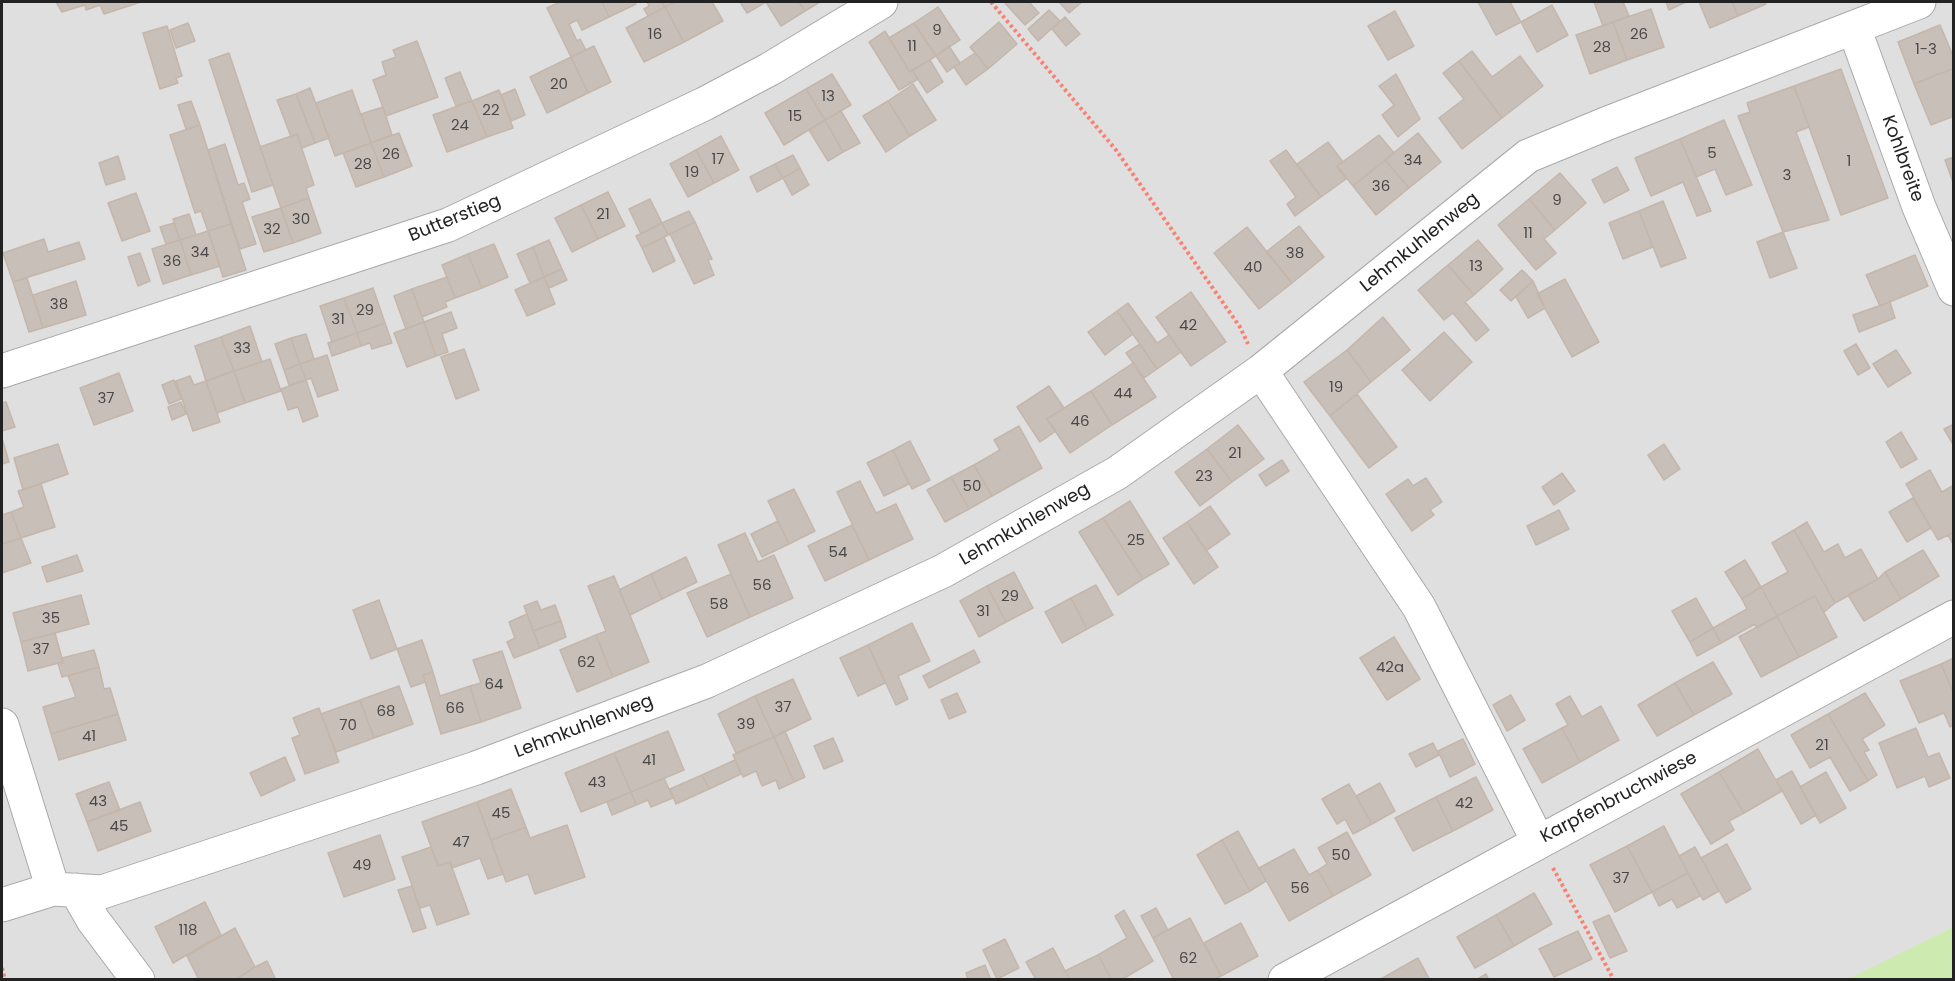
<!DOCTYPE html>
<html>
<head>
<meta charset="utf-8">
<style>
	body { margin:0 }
	#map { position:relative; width:1955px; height:981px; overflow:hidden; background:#f2efe9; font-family:Poppins,sans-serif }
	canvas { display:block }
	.frame { position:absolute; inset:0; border:3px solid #222; pointer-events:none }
</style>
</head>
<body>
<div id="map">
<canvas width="1955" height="981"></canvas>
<div class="frame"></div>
</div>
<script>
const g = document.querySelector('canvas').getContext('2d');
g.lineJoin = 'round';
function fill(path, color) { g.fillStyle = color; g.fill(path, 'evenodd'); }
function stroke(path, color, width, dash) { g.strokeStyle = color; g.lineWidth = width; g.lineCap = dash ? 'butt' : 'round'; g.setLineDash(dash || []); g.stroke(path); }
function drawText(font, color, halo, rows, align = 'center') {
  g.font = font + ' Poppins,sans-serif'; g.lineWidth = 5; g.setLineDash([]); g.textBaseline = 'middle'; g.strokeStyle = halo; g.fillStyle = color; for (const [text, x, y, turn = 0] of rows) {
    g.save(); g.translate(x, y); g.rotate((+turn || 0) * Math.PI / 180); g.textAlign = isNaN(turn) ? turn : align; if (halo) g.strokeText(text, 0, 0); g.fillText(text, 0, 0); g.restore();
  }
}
fill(new Path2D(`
	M2,2H1953V927L1848,980H2Z`), '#e0dfdf');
fill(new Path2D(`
	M1953,927V979H1848Z`), '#cdebb0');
const building = new Path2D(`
	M56,2H141L104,14L100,5L86,10L85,5L62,12Z
	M560,2H602L609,17L582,30L577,20L569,24L577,41L580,39L586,50L571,57L547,8Z
	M602,2H634L636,4L609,17Z
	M647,2H662L665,7L648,16L644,9L649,6Z
	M662,2H676L665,7Z
	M676,2H712L723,21L684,42L665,7Z
	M740,2H766L747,13Z
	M766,2H799L805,11L781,26Z
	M799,2H820L805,11Z
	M1004,2H1029L1039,13L1025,25Z
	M1059,2H1082L1069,13Z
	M1478,2H1510L1521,22L1496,35Z
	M1594,2H1623L1629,16L1603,26Z
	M1666,2H1686L1669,10Z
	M1699,2H1732L1738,16L1710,28Z
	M1732,2H1765L1766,4L1738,16Z
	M1552,5L1568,35L1537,52L1521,22Z
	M665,7L684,42L644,62L626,28Z
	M938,7L960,40L936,56L914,23Z
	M1651,9L1664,47L1627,60L1613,22Z
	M1049,10L1060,21L1038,41L1028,29Z
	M1395,11L1414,46L1388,60L1368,26Z
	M1065,17L1080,34L1066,46L1052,29Z
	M999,22L1017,44L988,69L970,47Z
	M1613,22L1627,60L1590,74L1576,35Z
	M188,23L195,41L176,48L170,30Z
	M914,23L936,56L910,72L889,38Z
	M1940,25L1954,58V68L1914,84L1898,42Z
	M167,26L182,76L176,78L178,83L160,89L143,33Z
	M885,31L910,72L912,70L918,79L899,90L869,42Z
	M417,41L438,97L386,116L373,80L386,75L382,62L396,57L393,50Z
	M594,46L611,82L588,93L571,57Z
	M949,46L960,63L947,72L936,56Z
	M1472,51L1492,77L1520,56L1543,86L1502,118L1459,61Z
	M229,53L273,185L252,192L209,60Z
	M975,53L988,69L966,85L954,67Z
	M571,57L588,93L547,113L530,77Z
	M930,60L943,82L927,93L912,70Z
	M1459,61L1502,118L1462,149L1439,118L1464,99L1443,73Z
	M1954,68V116L1931,125L1914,84Z
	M1841,69L1888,198L1841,215L1794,86Z
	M460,72L472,101L456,106L445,78Z
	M832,74L851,105L825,120L806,89Z
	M1396,74L1420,119L1398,137L1382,115L1394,105L1379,86Z
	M913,84L936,120L910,136L888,101Z
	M1794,86L1809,127L1796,132L1829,220L1783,232L1738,116L1750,112L1747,103Z
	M310,88L329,138L315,143L296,94Z
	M515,89L525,115L511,121L501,95Z
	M806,89L825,120L784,145L765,113Z
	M352,90L371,143L335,156L316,103Z
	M499,90L513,128L487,137L472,101Z
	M296,94L315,143L302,148L297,134L291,137L277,100Z
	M191,101L200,125L186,129L178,105Z
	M472,101L487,137L447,152L433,115Z
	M888,101L910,136L886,152L863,116Z
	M383,107L392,135L371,143L361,114Z
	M841,111L860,143L843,152L825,120Z
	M825,120L843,152L828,161L809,130Z
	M1724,120L1752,185L1726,195L1715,169L1696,177L1680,139Z
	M200,125L231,224L208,231L201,211L195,213L170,135Z
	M399,133L412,166L384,177L371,143Z
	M1418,133L1441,162L1409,188L1385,160Z
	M297,134L314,185L306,188L309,198L281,208L260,147Z
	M1379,135L1394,153L1353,186L1337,166Z
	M721,136L739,170L714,183L696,150Z
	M1680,139L1711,211L1697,216L1683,182L1651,196L1635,158Z
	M1328,142L1343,162L1337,166L1346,179L1321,197L1297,164Z
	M371,143L384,177L356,187L343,153Z
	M225,144L238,185L244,183L250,199L242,202L256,244L240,249L208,150Z
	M696,150L714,183L688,197L670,164Z
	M1286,150L1321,197L1295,216L1287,204L1296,197L1270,161Z
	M793,155L800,168L783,178L775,164Z
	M118,156L125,179L106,185L99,163Z
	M1954,157V185L1945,160Z
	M1385,160L1409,188L1376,215L1353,186Z
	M775,164L783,178L757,192L750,177Z
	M1617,167L1629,190L1604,203L1592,180Z
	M800,168L809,185L792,195L783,178Z
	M1560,173L1586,203L1555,230L1529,199Z
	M608,192L625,226L598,239L581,205Z
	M136,193L150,231L122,241L108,203Z
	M309,198L321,233L293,243L281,208Z
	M650,199L662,223L641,234L629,209Z
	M1529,199L1555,230L1544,239L1556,253L1536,270L1498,225Z
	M1663,201L1686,258L1661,267L1639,211Z
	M581,205L598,239L572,252L555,218Z
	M281,208L293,243L264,252L252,217Z
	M689,211L695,222L668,235L662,223Z
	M1639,211L1653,247L1623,259L1609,223Z
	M189,214L196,235L180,240L173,219Z
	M695,222L712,259L708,260L714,275L694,284L670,234Z
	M174,223L180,240L166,244L160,227Z
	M662,223L668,235L642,248L636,236Z
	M231,224L246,270L223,277L208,231Z
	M1299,226L1324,257L1292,283L1266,252Z
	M1247,227L1292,283L1259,309L1214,253Z
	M208,231L220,266L191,275L180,240Z
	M1783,232L1797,268L1770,278L1757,242Z
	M664,237L675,261L653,272L642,248Z
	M44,239L48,252L79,242L85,259L13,282L3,253Z
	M180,240L191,275L163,284L152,249Z
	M549,240L562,269L544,277L533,247Z
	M1478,240L1503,269L1474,295L1448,265Z
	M494,244L508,277L482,288L468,254Z
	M533,247L544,277L530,283L517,254Z
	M140,253L150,281L138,286L128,257Z
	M468,254L482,288L455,298L442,265Z
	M1915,255L1928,286L1880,306L1866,275Z
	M1448,265L1474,295L1465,302L1489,330L1476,341L1453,313L1444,320L1418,290Z
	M562,269L567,280L549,288L544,277Z
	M1522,270L1533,281L1511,301L1500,290Z
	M447,277L455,298L445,302L447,307L422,317L412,289Z
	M544,277L555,304L527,316L515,290Z
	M27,278L43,328L29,332L13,282Z
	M1565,279L1599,342L1572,357L1537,294Z
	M76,281L86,315L43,328L33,295Z
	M1533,281L1545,308L1528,318L1516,297Z
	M373,288L385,323L357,333L344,298Z
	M412,289L424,322L406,329L394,296Z
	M1191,292L1226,342L1191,366L1156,317Z
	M344,298L357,333L332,342L320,306Z
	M1890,302L1895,318L1859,332L1853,315Z
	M1128,303L1157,343L1169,335L1181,352L1157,369L1117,311Z
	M1117,311L1133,334L1105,355L1088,332Z
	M451,312L457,328L442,334L448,352L436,356L424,322Z
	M1383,317L1410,350L1371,382L1347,350Z
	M424,322L436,356L407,367L394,333Z
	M385,323L392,343L372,349L370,343L361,346L357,333Z
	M250,326L262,362L234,371L221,337Z
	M1444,332L1472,362L1430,401L1402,370Z
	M357,333L361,346L332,356L328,343Z
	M306,334L314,359L300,364L291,338Z
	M221,337L234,371L206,381L195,346Z
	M291,338L300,364L284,370L275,344Z
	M1140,344L1157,369L1144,378L1126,353Z
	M1856,344L1870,368L1858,375L1844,351Z
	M464,349L479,390L456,399L441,357Z
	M1347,350L1371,382L1330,416L1304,382Z
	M1896,350L1911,373L1888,387L1873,364Z
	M327,355L338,390L318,397L311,378L306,380L300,364Z
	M270,359L281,391L245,403L234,371Z
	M1133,363L1156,397L1112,425L1091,391Z
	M300,364L306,380L289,385L284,370Z
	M234,371L245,403L217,413L206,381Z
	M119,373L133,411L94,425L80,388Z
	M190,376L194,385L206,381L220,422L193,431L176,381Z
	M174,380L181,399L169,404L162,385Z
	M306,380L318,416L303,422L298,407L288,410L281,389Z
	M1049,386L1064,408L1047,419L1056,431L1040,442L1017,407Z
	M1091,391L1112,425L1070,453L1047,419Z
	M1357,394L1397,447L1369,468L1330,416Z
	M6,402L15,427L2,431V403Z
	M181,402L186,414L172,420L168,407Z
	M1954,424V446L1944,429Z
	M1238,425L1264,459L1232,482L1207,449Z
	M1019,426L1042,468L992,496L974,465L1000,450L994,440Z
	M1901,432L1917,459L1901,468L1886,442Z
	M2,438L9,462L2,464Z
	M910,441L930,480L912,489L893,450Z
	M58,444L68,474L23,490L14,458Z
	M1664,444L1680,469L1664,480L1648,455Z
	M1207,449L1232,482L1200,506L1175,472Z
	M893,450L909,484L884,496L867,463Z
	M1282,460L1289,471L1266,486L1259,475Z
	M974,465L992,496L969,509L951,477Z
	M1930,470L1942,492L1954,485V532L1938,540L1906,484Z
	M1562,473L1575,491L1554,505L1542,487Z
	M951,477L969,509L945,522L927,490Z
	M1426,478L1442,502L1430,510L1434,515L1412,531L1386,494L1408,479L1413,486Z
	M860,481L876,513L896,504L913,539L869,560L837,492Z
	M41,484L55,527L21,538L11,512L24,507L18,491Z
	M794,489L815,531L789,544L768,501Z
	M1913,498L1931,528L1907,542L1889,512Z
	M1130,501L1169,564L1143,579L1103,518Z
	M1210,506L1230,534L1206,551L1187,522Z
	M1559,510L1569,529L1536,545L1527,526Z
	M11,512L21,538L2,544V515Z
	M1103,518L1143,579L1118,595L1079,532Z
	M778,521L789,544L762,557L751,534Z
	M1187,522L1218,567L1194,584L1163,538Z
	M1807,522L1824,552L1838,544L1845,558L1861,549L1878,579L1835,603L1794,530Z
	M852,525L869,560L825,581L808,546Z
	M1794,530L1835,603L1824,612L1815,596L1777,616L1761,587L1788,572L1772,543Z
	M1954,532V546L1948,535Z
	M745,533L758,562L774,555L793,598L750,617L718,545Z
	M21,538L31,563L2,573V544Z
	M1923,550L1939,576L1901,599L1885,572Z
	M77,555L83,571L47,582L42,567Z
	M686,557L697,582L662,599L651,574Z
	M1745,560L1761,587L1742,599L1725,572Z
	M1014,572L1033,608L1006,622L987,586Z
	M1885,572L1901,599L1864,621L1848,595L1878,579Z
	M651,574L662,599L630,615L619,590Z
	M731,574L750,617L707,637L687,593Z
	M614,576L649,662L613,677L596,635L606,631L588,586Z
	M1096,585L1113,615L1087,629L1071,598Z
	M987,586L1006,622L979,637L960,601Z
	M1761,587L1777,616L1757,628L1755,624L1721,643L1713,628L1747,609L1742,599Z
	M81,595L89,624L21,642L13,613Z
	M1815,596L1837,637L1799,657L1777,616Z
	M1071,598L1087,629L1062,643L1045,612Z
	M1696,598L1713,628L1690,642L1672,611Z
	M379,600L397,649L371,659L353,610Z
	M537,601L541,610L555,605L561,621L533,631L524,606Z
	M527,614L540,648L514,658L507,642L515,638L509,622Z
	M1777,616L1799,657L1761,677L1739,637Z
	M561,621L566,637L540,648L533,631Z
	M912,623L930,661L898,676L908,699L896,705L868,645Z
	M1713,628L1721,643L1697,656L1690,642Z
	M55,633L63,662L28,671L21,642Z
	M596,635L613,677L577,692L560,650Z
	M1394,637L1420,679L1387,700L1360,658Z
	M422,640L433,672L423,675L425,682L411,687L397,649Z
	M868,645L885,683L858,696L840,658Z
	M94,650L99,667L62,677L58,663L63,662L62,658Z
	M974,650L980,662L929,688L923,676Z
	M502,651L521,708L481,722L470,686L481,683L473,660Z
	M1954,658V694L1941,664Z
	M1713,662L1732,694L1694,715L1675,683Z
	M1941,664L1954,694V725L1950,727L1944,713L1919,723L1900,681Z
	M99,667L104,689L110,688L118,714L51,734L43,707L76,697L68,676Z
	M433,672L440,696L470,686L481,722L441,734L423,675Z
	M793,679L811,719L774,737L755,696Z
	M1675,683L1694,715L1657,736L1638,705Z
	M399,686L413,724L374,738L360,700Z
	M957,693L966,712L949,719L941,700Z
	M1865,693L1885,725L1862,739L1869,750L1864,752L1877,775L1868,781L1828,714Z
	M1511,695L1525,720L1507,731L1493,705Z
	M755,696L774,737L736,753L718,714Z
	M1570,696L1582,717L1601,706L1619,740L1580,762L1562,728L1568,725L1556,704Z
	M360,700L374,738L336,752L321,714Z
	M319,708L339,762L305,774L292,738L300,735L293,718Z
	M118,714L126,740L59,760L51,734Z
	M1828,714L1868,781L1850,791L1830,757L1810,768L1791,735Z
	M1562,728L1580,762L1542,783L1523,749Z
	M1916,728L1928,757L1939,753L1950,778L1929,787L1925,776L1897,788L1879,743Z
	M668,731L684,770L631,792L614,753Z
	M785,731L805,777L794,782L774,737Z
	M774,737L794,782L779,789L776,780L762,786L756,771L743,777L733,755Z
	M833,738L843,761L824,769L814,746Z
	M1463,739L1475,764L1450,777L1438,751Z
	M1433,743L1439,755L1416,767L1409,754Z
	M1758,749L1782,791L1744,813L1719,772Z
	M614,753L631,792L581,812L565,773Z
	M285,757L295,780L261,796L250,773Z
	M735,760L741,774L709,789L702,775Z
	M1792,771L1816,815L1801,824L1776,780Z
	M1719,772L1744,813L1729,821L1734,830L1711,844L1681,794Z
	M1826,772L1846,808L1820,823L1800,787Z
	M702,775L709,789L676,804L670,789Z
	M1476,777L1493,810L1453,831L1436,797Z
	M664,778L673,798L651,807L648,800L636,805L631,792Z
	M109,782L120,810L87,822L76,794Z
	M1380,783L1395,811L1372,824L1356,796Z
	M1349,784L1372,824L1353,834L1345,819L1337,824L1322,799Z
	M511,789L526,827L491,840L477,802Z
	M631,792L636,805L612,815L607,802Z
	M1436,797L1453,831L1413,851L1395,818Z
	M140,802L151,831L98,851L87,822Z
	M477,802L503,874L488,879L480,858L452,868L450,862L438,866L422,822Z
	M567,825L585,877L535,894L528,874L506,882L491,840L526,827L530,838Z
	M1664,826L1688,873L1652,892L1627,846Z
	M1238,831L1266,881L1250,891L1222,840Z
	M1347,832L1371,875L1333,896L1318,870L1327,864L1318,848Z
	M380,835L395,879L344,897L328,853Z
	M1222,840L1250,891L1225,904L1197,855Z
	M1727,844L1751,889L1726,903L1701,858Z
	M1627,846L1652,892L1615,912L1590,865Z
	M431,847L438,866L450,862L469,914L437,925L430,905L420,908L402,857Z
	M1695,847L1719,891L1703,900L1679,856Z
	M1294,849L1309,875L1318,870L1333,896L1289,921L1259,868Z
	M1688,873L1700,896L1677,908L1672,899L1659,906L1652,892Z
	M412,886L426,928L413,932L398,890Z
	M1534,893L1552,924L1514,946L1496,915Z
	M205,902L221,935L173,963L155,927Z
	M1156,908L1168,930L1153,938L1141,916Z
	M1124,910L1153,961L1121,980H1112L1098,955L1127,938L1115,916Z
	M1496,915L1514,946L1475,968L1457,937Z
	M1609,915L1627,951L1610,958L1593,922Z
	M1190,918L1221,976L1213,980H1174L1153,938Z
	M1241,923L1258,956L1221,976L1204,943Z
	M235,928L255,967L235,980H199L187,956Z
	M1578,931L1592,959L1554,977L1539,949Z
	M1005,939L1019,968L997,979L983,950Z
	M1053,948L1070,980H1036L1026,962Z
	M1098,955L1112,980H1070L1065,971Z
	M1418,958L1430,980H1379Z
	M267,961L276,980H235L255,967Z
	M985,965L991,980H968L966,973Z
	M1486,974L1489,980H1476Z`);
fill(building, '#c7bfb8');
stroke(building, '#c4b6ab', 1.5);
const minor = new Path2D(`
	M1854,28L1919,207L1954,289
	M2,371L448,225L704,104L770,69L881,2
	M1261,371L1419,607L1538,841
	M2,725L53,889
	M76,890L93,920L138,980
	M2,905L53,889L102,892L476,768L707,681L943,571L1117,473L1261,371L1528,156L1608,123L1919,2
	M1285,980L1954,617`);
stroke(minor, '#a9a9a9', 35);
stroke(new Path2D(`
	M991,2L1116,150L1240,327L1248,344
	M1553,868L1614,980
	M2,968L5,980`), '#fa8072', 4, [3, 3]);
stroke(minor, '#fff', 33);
drawText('15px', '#4b4948', null, [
	["9",937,31],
	["16",655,35],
	["26",1639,35],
	["11",912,47],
	["28",1602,48],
	["1-3",1926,50],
	["20",559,85],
	["13",828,97],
	["22",491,111],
	["15",795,117],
	["24",460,126],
	["5",1712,154],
	["26",391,155],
	["17",718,160],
	["34",1413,161],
	["1",1849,162],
	["28",363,165],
	["19",692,173],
	["3",1787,176],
	["36",1381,187],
	["9",1557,201],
	["21",603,215],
	["30",301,220],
	["32",272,230],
	["11",1528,234],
	["34",200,253],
	["38",1295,254],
	["36",172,262],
	["13",1476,267],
	["40",1253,268],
	["38",59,305],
	["29",365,311],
	["31",338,320],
	["42",1188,326],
	["33",242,349],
	["19",1336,388],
	["44",1123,394],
	["37",106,399],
	["46",1080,422],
	["21",1235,454],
	["23",1204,477],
	["50",972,487],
	["25",1136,541],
	["54",838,553],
	["56",762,586],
	["29",1010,597],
	["58",719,605],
	["31",983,612],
	["35",51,619],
	["37",41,650],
	["62",586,663],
	["42a",1390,668],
	["64",494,685],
	["37",783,708],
	["66",455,709],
	["68",386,712],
	["39",746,725],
	["70",348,726],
	["41",89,737],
	["21",1822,746],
	["41",649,761],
	["43",597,783],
	["43",98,802],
	["42",1464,804],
	["45",501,814],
	["45",119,827],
	["47",461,843],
	["50",1341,856],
	["49",362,866],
	["37",1621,879],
	["56",1300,889],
	["118",188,931],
	["62",1188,959]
]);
drawText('18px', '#222', '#fff', [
	["Kohlbreite",1902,159,70],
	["Butterstieg",455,219,-22],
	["Lehmkuhlenweg",1420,243,-39],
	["Lehmkuhlenweg",1025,525,-30],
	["Lehmkuhlenweg",584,727,-21],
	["Karpfenbruchwiese",1619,798,-28]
]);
</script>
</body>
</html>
